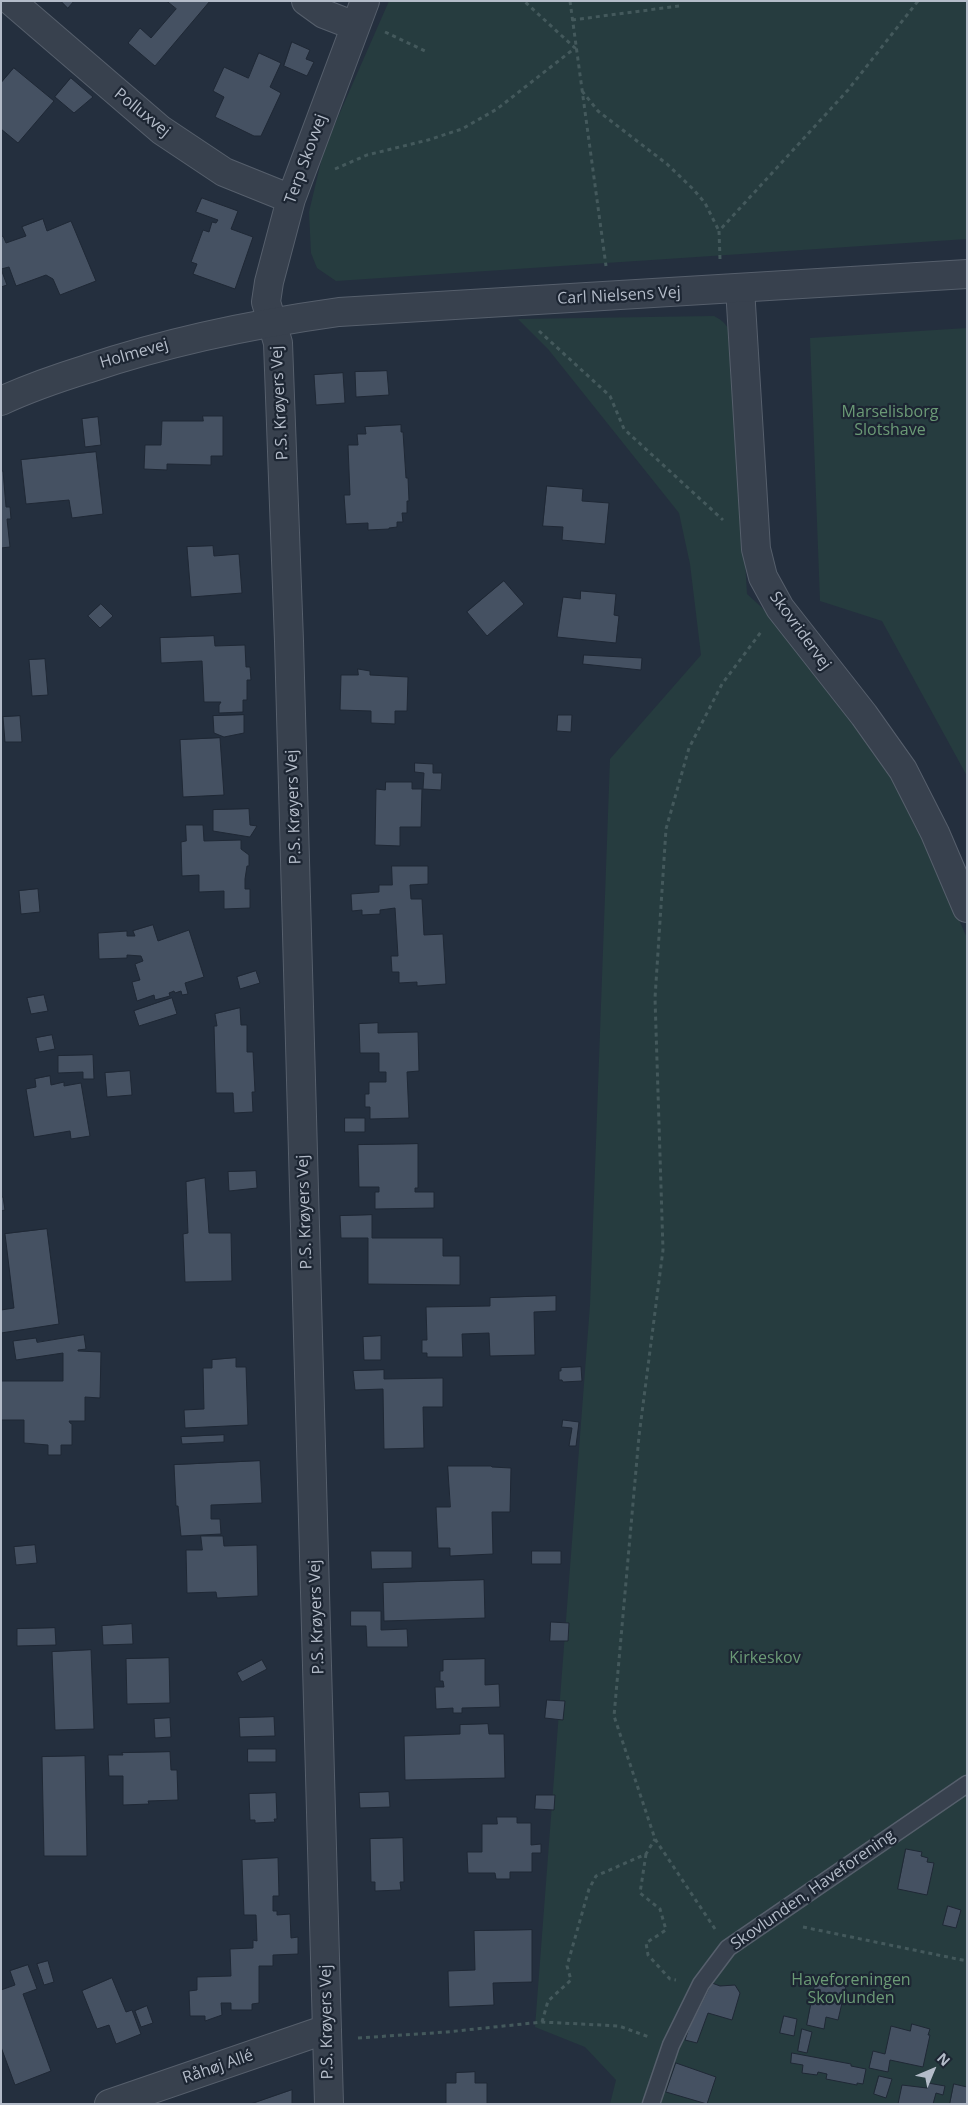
<!DOCTYPE html>
<html>
<head>
<meta charset="utf-8">
<style>
	body { margin:0 }
	#map { position:relative; width:968px; height:2105px; overflow:hidden; background:#242f3e; font-family:"Open Sans",sans-serif }
	canvas { display:block }
	.frame { position:absolute; inset:0; border:2px solid #b4bcc9; pointer-events:none }
	.north { position:absolute; left:908px; top:2045px; width:50px; height:50px; -webkit-text-stroke:4px #1d2633; paint-order:stroke; rotate:45deg; font-size:14px; font-weight:700; line-height:20px; text-align:center; color:#b4bcc9 }
	.north::after { content:''; display:block; margin:auto; width:18px; height:22px; background:#b4bcc9; clip-path:polygon(50% 0,100% 100%,50% 72%,0 100%) }
</style>
</head>
<body>
<div id="map">
<canvas width="968" height="2105"></canvas>
<div class="frame"></div>
<div class="north">N</div>
</div>
<script>
const g = document.querySelector('canvas').getContext('2d');
g.lineJoin = 'round';
function fill(path, color) { g.fillStyle = color; g.fill(path, 'evenodd'); }
function stroke(path, color, width, dash) { g.strokeStyle = color; g.lineWidth = width; g.lineCap = dash ? 'butt' : 'round'; g.setLineDash(dash || []); g.stroke(path); }
function drawText(font, color, halo, rows, align = 'center') {
  g.font = font + ' "Open Sans",sans-serif'; g.lineWidth = 4.5; g.setLineDash([]); g.textBaseline = 'middle'; g.strokeStyle = halo; g.fillStyle = color; for (const [text, x, y, turn = 0] of rows) {
    g.save(); g.translate(x, y); g.rotate((+turn || 0) * Math.PI / 180); g.textAlign = isNaN(turn) ? turn : align; if (halo) g.strokeText(text, 0, 0); g.fillText(text, 0, 0); g.restore();
  }
}
fill(new Path2D(`
	M389,1H967V239L336,281L317,268L311,253L309,212L324,149Z
	M714,316C724,321 728,326 732,337L747,594L769,614L861,732L894,781L923,838L967,938V2104H610L616,2080L585,2047L535,2027L590,1305L610,759L701,655L690,564L679,513L548,349L518,319Z
	M967,328V776L882,621L820,601L810,338Z`), '#263c3f');
const building = new Path2D(`
	M61,1H74L68,8Z
	M167,1H210L155,66L128,43L140,28L151,38L176,9Z
	M292,42L310,50L306,59L314,62L307,76L284,66Z
	M259,53L281,63L270,87L281,93L261,136H254L215,117L224,97L213,91L224,67L248,78Z
	M14,68L54,101L18,143L1,129V83Z
	M71,78L93,97L74,113L55,97Z
	M202,198L238,211L231,229L253,237L235,289L193,274L197,264L191,262L203,230L209,232L212,222L216,223L218,220L196,212Z
	M43,219L47,231L71,221L96,281L60,295L53,279L46,275L16,286L9,267L1,269L7,285L1,287V237L3,236L6,243L26,236L22,227Z
	M387,371L389,395L356,397L355,372Z
	M343,373L345,403L316,405L314,375Z
	M203,416H223V456H211V465L167,464V470L144,469L145,445H161L162,421H203Z
	M98,417L101,445L85,447L82,419Z
	M401,425V432H403L406,478H408L409,501H407V513H402L403,522H397V527L389,528V529L368,530V523L346,524L344,495H350L348,445H358L357,434H366L365,427Z
	M96,452L103,514L72,518L69,500L26,504L21,460Z
	M1,471H3L6,507H10L11,519H7L10,547L1,548Z
	M547,486L583,489L582,501L609,503L605,544L562,540L563,527L543,526Z
	M213,546L214,556L239,554L242,593L191,597L187,547Z
	M504,581L524,604L487,636L467,612Z
	M581,591L616,594L614,615L619,616L616,643L557,637L563,597L580,599Z
	M101,604L113,616L100,628L88,616Z
	M214,636L215,646L245,645L246,667H250L251,680H247V700H243V712L219,713V705L221,702H204L202,661L161,663L160,638Z
	M584,655L642,658L641,670L583,664Z
	M45,659L48,695L32,696L29,660Z
	M358,669L370,671V675L408,677L407,711H395V724L371,723V711L340,710L341,675H358Z
	M244,715V733L224,737L214,733L213,716Z
	M558,715H572L571,732L557,731Z
	M20,716L22,742H5L3,717Z
	M220,738L224,795L183,797L180,740Z
	M415,763L433,764V773H442L441,790L423,789L424,773L415,772Z
	M386,782H412V789H422L421,827H400V846L375,845L376,789L385,790Z
	M249,809L250,825L257,826L250,837L213,831V810Z
	M186,825H203L204,841L241,840V849L249,855V866H247L245,879V889H250V908L224,909V891L199,892V875L182,876L181,842L186,841Z
	M392,866H428V884L410,885L411,899H422L424,935L443,934L446,984L417,986V982L399,983V972H392L391,956H398L395,908L380,910V914L362,915V910L352,911L351,894L379,892V885H392Z
	M38,889L40,912L21,914L19,891Z
	M153,925L158,941L189,930L204,977L185,983L188,994L182,995L181,991L175,993L174,991L169,993L170,996L155,1000L154,995L137,1001L132,982L140,980L135,964L143,961L141,956L127,955V958L99,959L98,933L127,931V936H135L133,931Z
	M256,971L260,983L240,989L237,977Z
	M44,995L48,1011L31,1014L27,998Z
	M172,998L177,1014L139,1026L134,1011Z
	M240,1008L241,1025H247V1052H253L255,1092H252L253,1112L234,1113L233,1093H216L214,1026H217L215,1014Z
	M378,1023V1033L418,1032L419,1071L407,1072L409,1118L370,1119V1107H365V1094H369V1082H386V1072H379V1053H360L359,1024Z
	M52,1035L55,1049L39,1052L36,1038Z
	M93,1055L94,1079H83V1072L58,1073V1056Z
	M130,1071L132,1095L107,1097L105,1073Z
	M50,1076L51,1085L64,1082V1086L81,1083L90,1136L71,1139L70,1131L34,1137L26,1089L36,1087L35,1079Z
	M345,1118H365V1132H345Z
	M418,1144V1188H415V1192H434V1208L375,1209V1192H379V1187H359L358,1145Z
	M256,1171L257,1188L229,1191L228,1172Z
	M205,1178L209,1233H231L232,1281L185,1282L183,1234L188,1233L186,1182Z
	M1,1197H3L5,1210L1,1211Z
	M372,1215V1238H443V1256H460V1285L368,1284V1238H341L340,1216Z
	M47,1229L59,1324L1,1333V1310L14,1308L5,1234Z
	M556,1296V1311L534,1312L535,1355L490,1356L489,1333L462,1334L463,1357H427V1353H422V1340H427L426,1307L490,1306V1298Z
	M84,1335L86,1349L78,1350V1351L101,1352L100,1398L85,1397V1421H69L70,1423L72,1424V1445H61V1455H48V1445L24,1443V1420H1V1381H63V1353L16,1360L13,1341L36,1338L37,1342Z
	M381,1336V1360H364L363,1337Z
	M236,1358V1367H246L248,1425L185,1428L184,1410L204,1409L203,1368H212V1360Z
	M581,1367L582,1381L563,1382L562,1380H559V1371H561V1368Z
	M384,1370V1379L443,1378V1407H423L424,1448L384,1449L383,1389L355,1390L353,1371Z
	M563,1420L579,1422L576,1446H569L572,1428L562,1427Z
	M224,1435V1442L182,1444L181,1437Z
	M260,1461L262,1503L211,1505V1519H220L221,1534L181,1536L178,1506H176L174,1465Z
	M448,1466H491L492,1467L511,1468L510,1512H492L493,1554L450,1556V1548H438L436,1507H450Z
	M201,1536H223L224,1546L257,1545L258,1596L217,1598L216,1592L187,1593L186,1550H202Z
	M35,1545L37,1563L16,1565L14,1547Z
	M371,1551H412V1568L372,1569Z
	M532,1551H561V1564H532Z
	M484,1580L485,1618L384,1621L383,1583Z
	M351,1611H381V1630L407,1629L408,1647H367L366,1626H351Z
	M551,1622L569,1623L568,1641H550Z
	M132,1624L133,1644L103,1645L102,1626Z
	M55,1628L56,1645L17,1646V1629Z
	M91,1650L94,1729L55,1730L52,1652Z
	M169,1658L170,1703L127,1704L126,1659Z
	M485,1659V1685L499,1684L500,1707L462,1708V1713H453V1708L436,1709L435,1687H444L443,1681H440V1671H443V1660Z
	M262,1660L267,1669L242,1682L237,1673Z
	M547,1700L565,1701L563,1720L545,1718Z
	M274,1717L275,1736L240,1737L239,1718Z
	M170,1718L171,1737L155,1738L154,1719Z
	M488,1724L489,1734H504L505,1778L405,1780L404,1736L460,1734V1725Z
	M248,1749H276V1762H248Z
	M170,1752L171,1770H177L178,1800L148,1801L149,1804L123,1805V1776H109L108,1755H123L122,1753Z
	M85,1756L87,1856H44L42,1757Z
	M389,1792L390,1807L360,1808L359,1793Z
	M276,1793L277,1819H274L275,1822L255,1823V1820H250L249,1794Z
	M536,1795H555L554,1810L535,1809Z
	M497,1817H517V1823H531V1845L541,1844V1853H532V1872H510V1879H496L495,1873H468L467,1852H482V1824H497Z
	M403,1838L404,1882H400L401,1890L375,1891V1882H371L370,1839Z
	M906,1849L922,1852L921,1856L928,1858L927,1862L934,1863L927,1895L898,1889Z
	M278,1858L279,1896H273V1911H277V1915L290,1914L291,1938L298,1937V1954L273,1955V1966H259V2003L252,2004V2010H231V2003H221L222,2015L205,2021V2016H190L189,1991L197,1990V1977L231,1976L230,1949L253,1948V1940L257,1941L256,1915H244L242,1860Z
	M948,1906L961,1910L956,1928L943,1925Z
	M532,1930V1982L493,1983L494,2005L449,2007L448,1971L475,1970L474,1931Z
	M48,1961L54,1982L44,1985L37,1964Z
	M28,1965L37,1989L23,1994L51,2071L15,2085L1,2047V1990L15,1985L10,1971Z
	M112,1978L126,2012L132,2010L141,2034L116,2044L109,2025L97,2029L82,1991Z
	M816,1979L846,1986L838,2020L826,2017L824,2029L807,2025Z
	M712,1983L720,1986L735,1985L740,1993L732,2020L708,2013L697,2043L685,2040L689,2028Z
	M147,2006L153,2023L141,2027L135,2011Z
	M784,2016L797,2019L794,2036L780,2033Z
	M912,2024L930,2029L928,2035H930L923,2067L890,2060L888,2072L869,2068L873,2051L885,2054L891,2026L910,2031Z
	M802,2029L812,2032L807,2053L798,2051Z
	M792,2053L851,2064V2066L866,2069L863,2084L857,2083V2085L826,2079L827,2074L818,2072L817,2075L802,2073L803,2065L791,2063Z
	M676,2063L716,2077L707,2104L666,2092Z
	M475,2072V2083H487V2104H446V2083H456V2073Z
	M879,2076L892,2079L886,2098L874,2094Z
	M928,2083L945,2086L943,2095L936,2093L933,2104H898L902,2085L927,2088Z
	M954,2084L967,2087V2104H950Z
	M292,2090V2104H251Z`);
fill(building, '#455162');
stroke(building, '#1f2835', 1);
const service = new Path2D(`
	M651,2104L671,2045L701,1984L728,1948L967,1784`);
const minor = new Path2D(`
	M11,1L161,130L224,172L291,199
	M306,1L324,14L355,26
	M740,288L756,549L763,577L780,608L864,715L903,770L935,833L967,908
	M109,2104L327,2029
	M329,2104L289,641L278,343L266,302L269,282L291,199L365,1`);
const tertiary = new Path2D(`
	M1,401C29,388 58,378 87,369C170,341 253,324 339,312L967,274`);
stroke(service, '#565f6c', 19);
stroke(minor, '#565f6c', 30);
stroke(tertiary, '#565f6c', 30);
stroke(new Path2D(`
	M570,1L606,266
	M572,20L679,6
	M385,32L425,51
	M582,91L598,111L667,164L693,189L705,203L719,231
	M335,169L367,155L428,140L462,129L497,109L575,48L524,1
	M720,259L719,231L848,90L918,1
	M539,331L610,396L624,429L723,520
	M646,1854L640,1893L660,1909L666,1930L646,1943L648,1955L670,1979L676,1980
	M803,1927L967,1961
	M715,1929L655,1839L614,1716L639,1436L663,1250L655,998L666,829L689,748L722,684L761,632
	M542,2022L548,2001L571,1980L567,1966L589,1889L596,1876L646,1854L655,1839
	M358,2038L447,2032L542,2022L619,2026L649,2037`), '#44595c', 3, [4, 4]);
stroke(service, '#38414e', 16);
stroke(minor, '#38414e', 28);
stroke(tertiary, '#38414e', 28);
drawText('16px', '#b4bcc9', '#1d2633', [
	["Polluxvej",142,113,39],
	["Terp Skovvej",306,159,-70],
	["Carl Nielsens Vej",619,296,-3],
	["Holmevej",134,354,-16],
	["P.S. Krøyers Vej",280,403,-93],
	["Skovridervej",800,631,54],
	["P.S. Krøyers Vej",294,807,-92],
	["P.S. Krøyers Vej",305,1212,-92],
	["P.S. Krøyers Vej",317,1617,-92],
	["Skovlunden, Haveforening",813,1890,-35],
	["P.S. Krøyers Vej",327,2022,-91],
	["Råhøj Allé",218,2067,-19]
]);
drawText('16px', '#6b9a76', '#1d2633', [
	["Marselisborg",890,412],
	["Slotshave",890,430],
	["Kirkeskov",765,1658],
	["Haveforeningen",851,1980],
	["Skovlunden",851,1998]
]);
</script>
</body>
</html>
